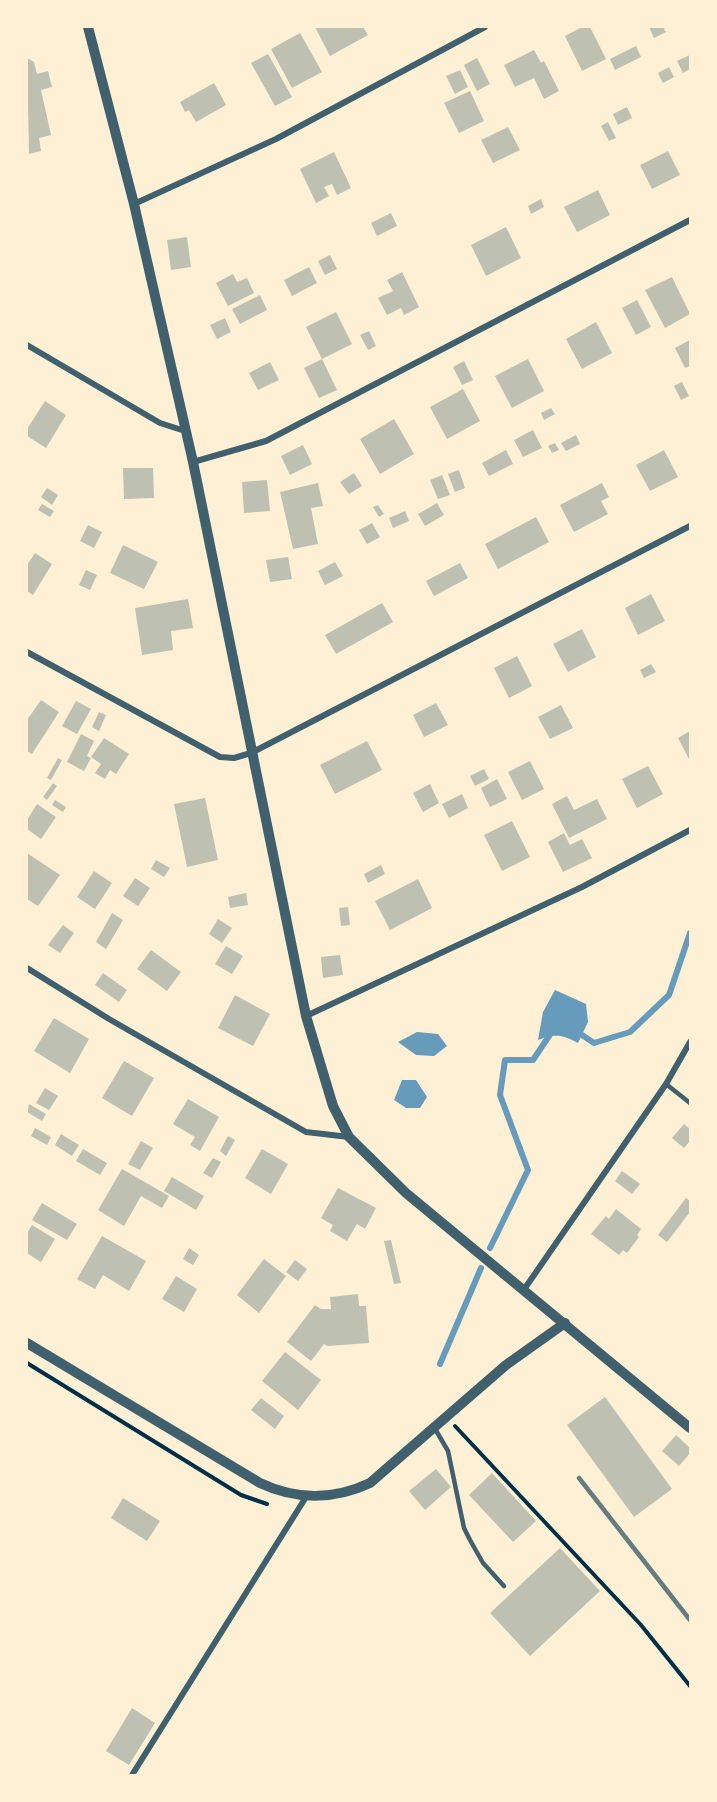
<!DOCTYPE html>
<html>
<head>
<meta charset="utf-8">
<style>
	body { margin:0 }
	#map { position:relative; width:717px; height:1802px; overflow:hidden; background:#fdf0d5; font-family:"Work Sans",sans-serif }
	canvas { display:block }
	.frame { position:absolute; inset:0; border:28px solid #fdf0d5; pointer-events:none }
</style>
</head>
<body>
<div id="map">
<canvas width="717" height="1802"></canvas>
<div class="frame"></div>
</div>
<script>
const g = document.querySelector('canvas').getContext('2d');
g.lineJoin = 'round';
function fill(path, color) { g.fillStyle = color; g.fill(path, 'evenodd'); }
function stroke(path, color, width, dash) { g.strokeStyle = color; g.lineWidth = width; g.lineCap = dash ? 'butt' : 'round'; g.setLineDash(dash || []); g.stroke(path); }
fill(new Path2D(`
	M555,990L586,1004L588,1022L578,1043C564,1035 554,1033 538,1040L543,1012Z
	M417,1032L438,1034L447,1046L434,1056L416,1055L398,1042Z
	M402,1080H416L427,1097L420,1108H406L394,1100Z`), '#669bbc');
stroke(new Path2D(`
	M576,1031L594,1043L630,1032L669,995L690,933
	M490,1248L528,1170L500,1095L505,1060H533L553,1030
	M440,1364L481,1268`), '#669bbc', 6);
fill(new Path2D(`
	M315,27H363L368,35L330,56Z
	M582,27H590L606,59L582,71L565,36Z
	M649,27H667L664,29L666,32L654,38Z
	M300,33L322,72L292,88L271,49Z
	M636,46L641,57L615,70L610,59Z
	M534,50L541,63L544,61L559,91L544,99L534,78L515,87L504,65Z
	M268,54L292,97L275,106L251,63Z
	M690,55V69L683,73L677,61Z
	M27,58L34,62L37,74L48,71L52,87L41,90L51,135L39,138L41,151L29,154Z
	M477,58L490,84L477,91L464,65Z
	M669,67L674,77L663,83L658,73Z
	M460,70L468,87L455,94L446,76Z
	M214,83L226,105L196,122L189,110L185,112L180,102Z
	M470,91L484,121L459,133L444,103Z
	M627,107L632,118L618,125L613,114Z
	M608,122L616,138L609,141L601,126Z
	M508,127L520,150L493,163L481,140Z
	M668,151L680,175L652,189L640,165Z
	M334,152L351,188L337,195L332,184L324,187L329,196L316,203L300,169Z
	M598,190L610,215L577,232L564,207Z
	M541,199L544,207L531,214L528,206Z
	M391,213L397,226L377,236L371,223Z
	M506,227L521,258L486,276L471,245Z
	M187,237L191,267L171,270L167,240Z
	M330,255L337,269L325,275L318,261Z
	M309,267L317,283L292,296L284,280Z
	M402,272L419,307L404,315L401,308L387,315L378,298L393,291L387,280Z
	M233,274L237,282L247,278L254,293L228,306L216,283Z
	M672,277L690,314L665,328L645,290Z
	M260,295L267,310L240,324L232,309Z
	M637,300L651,327L636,335L622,308Z
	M336,312L352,344L322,359L306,327Z
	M225,318L231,332L217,339L210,325Z
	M596,322L612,353L582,369L566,339Z
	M369,331L376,346L368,350L360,335Z
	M690,340V366L685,368L675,348Z
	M322,359L337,390L319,398L304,368Z
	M528,359L544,391L512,408L495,376Z
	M464,361L473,380L462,385L453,367Z
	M270,362L279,380L258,390L249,373Z
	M682,382L689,396L681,400L674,386Z
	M463,389L480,421L447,439L430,407Z
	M45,401L66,415L46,448L27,436V429Z
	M551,408L555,414L544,420L541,413Z
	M394,419L414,454L380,474L360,439Z
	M533,430L542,448L523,457L514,440Z
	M576,435L580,444L566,451L561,443Z
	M555,443L559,450L552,453L548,446Z
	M303,445L312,464L290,475L281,456Z
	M506,450L513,464L489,476L482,463Z
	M664,450L678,477L650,491L636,465Z
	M123,468H153L154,498L124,499Z
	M459,470L465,488L455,492L448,474Z
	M354,473L362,486L349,494L340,482Z
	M442,475L450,495L438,499L430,480Z
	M267,480L270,511L244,513L242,482Z
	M318,483L323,506L311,508L318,544L293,549L280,492Z
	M602,483L609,497L601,501L608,514L574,532L560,505Z
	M47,488L58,495L52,505L41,497Z
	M437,503L444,515L425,526L418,514Z
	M42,504L54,511L50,517L38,510Z
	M378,505L384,514L379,517L373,507Z
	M405,511L409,521L393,528L389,518Z
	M536,517L549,542L498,569L485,544Z
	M372,523L380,537L367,544L359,530Z
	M88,525L102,532L94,548L80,541Z
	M123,545L158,562L144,589L110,573Z
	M35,553L52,564L33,595L27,591V565Z
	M288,557L292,579L270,582L266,560Z
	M335,562L343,576L325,585L318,571Z
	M460,563L468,578L434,596L426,581Z
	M86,570L97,575L90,590L79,585Z
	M651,594L665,621L638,635L625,608Z
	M188,599L193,628L171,631L173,650L142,655L135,608Z
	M382,603L393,622L336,654L325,635Z
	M582,629L596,657L568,672L553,644Z
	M517,656L532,686L509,698L494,668Z
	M651,664L656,672L644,678L640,670Z
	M41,700L59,712L32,754L27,751V720Z
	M76,701L91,709L77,734L62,726Z
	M436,703L448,725L424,737L413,715Z
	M561,705L573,728L550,739L538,717Z
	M99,712L106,715L99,731L92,727Z
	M690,731V761L678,738Z
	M81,734L94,741L87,756L91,758L84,771L67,762Z
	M104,738L129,754L116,774L110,770L105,779L95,773L101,764L91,757Z
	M367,741L382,770L335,794L320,765Z
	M58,758L62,760L51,780L47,778Z
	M530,761L544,789L522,800L508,772Z
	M648,766L663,794L637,808L622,779Z
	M484,769L489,779L475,786L470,776Z
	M497,779L507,799L490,807L481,788Z
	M53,783L57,786L47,800L43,797Z
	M430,784L439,803L423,812L413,793Z
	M462,794L468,808L449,818L442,804Z
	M567,796L574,810L597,799L607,819L569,838L552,804Z
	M205,798L218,860L187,867L174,804Z
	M55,800L66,807L63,812L52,805Z
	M37,804L56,817L41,839L27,829V820Z
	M512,821L530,857L502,871L484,835Z
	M564,833L570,845L582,839L592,858L563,872L548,842Z
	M27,853L60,875L38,906L27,899Z
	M156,860L170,868L164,877L151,869Z
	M381,865L385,874L368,883L364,874Z
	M94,871L112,883L95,909L77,897Z
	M135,878L150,888L138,906L123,896Z
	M418,879L432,908L390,930L375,901Z
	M246,893L248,905L230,908L228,897Z
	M348,907L350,925L341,926L339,908Z
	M112,913L123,920L106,949L96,942Z
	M218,919L232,928L222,943L209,934Z
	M63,925L74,933L60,953L48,945Z
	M226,946L243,956L232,974L215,964Z
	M151,950L181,972L167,991L137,969Z
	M340,955L343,975L323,978L321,957Z
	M103,973L127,990L119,1002L95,985Z
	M235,995L270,1014L253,1046L218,1028Z
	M54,1018L89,1039L70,1073L34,1051Z
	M124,1061L154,1078L132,1116L102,1098Z
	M45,1088L58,1096L49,1110L36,1103Z
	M188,1099L219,1117L200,1151L190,1145L195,1137L173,1124Z
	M29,1104L46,1114L42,1121L27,1112Z
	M684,1124L690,1129V1141L684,1148L672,1138Z
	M35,1128L51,1137L47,1145L31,1136Z
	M61,1134L79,1145L72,1156L55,1145Z
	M228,1136L235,1140L226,1156L220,1151Z
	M141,1141L153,1148L140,1170L128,1164Z
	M83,1149L107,1163L100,1175L76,1161Z
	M262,1149L288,1164L271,1194L245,1178Z
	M213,1158L221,1162L212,1178L203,1173Z
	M122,1169L169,1196L162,1208L141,1196L124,1226L98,1210Z
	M622,1171L640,1184L632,1194L615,1181Z
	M172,1177L204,1196L196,1210L164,1191Z
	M338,1188L376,1208L365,1229L357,1224L347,1241L330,1231L333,1225L321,1218Z
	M686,1198L690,1201V1212L667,1242L658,1235Z
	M42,1203L77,1224L67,1240L32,1220Z
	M616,1209L641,1229L637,1235L639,1237L627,1253L623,1250L619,1255L591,1234L606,1216L609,1219Z
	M32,1225L55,1239L41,1262L27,1253V1233Z
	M102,1236L146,1261L129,1291L103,1275L95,1289L77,1279Z
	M391,1240L401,1283L394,1284L384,1241Z
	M189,1248L199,1255L193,1265L183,1259Z
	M264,1259L286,1276L259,1313L237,1295Z
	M295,1260L307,1269L298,1281L286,1272Z
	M176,1276L197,1289L184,1312L162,1299Z
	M358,1294L359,1306H366L369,1343L327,1346L324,1344L311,1361L287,1342L315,1305L321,1309H331L330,1297Z
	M285,1352L321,1380L298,1410L262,1381Z
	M605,1397L672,1489L634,1517L567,1425Z
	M261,1398L284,1416L275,1429L251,1410Z
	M676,1435L690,1448V1453L679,1466L662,1451Z
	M436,1469L451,1487L425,1510L409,1491Z
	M492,1473L536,1521L513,1542L469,1495Z
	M123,1498L160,1521L147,1541L111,1518Z
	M560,1548L600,1591L530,1656L490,1613Z
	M132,1708L155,1723L129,1765L106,1751Z`), '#bec0b2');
stroke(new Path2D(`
	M27,1363L241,1495L267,1504
	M455,1426L641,1625L690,1686`), '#003049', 4);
stroke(new Path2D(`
	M666,1084L690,1103
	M434,1427L448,1451L464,1528L470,1540L483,1563L504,1586`), '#3f606c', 4.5);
stroke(new Path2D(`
	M134,204L276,139L485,27
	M27,345L160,423L185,431
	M193,462L266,441L690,220
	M27,652L220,757L234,758L251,753L690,526
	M27,968L109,1019L306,1132L349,1137
	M306,1016L582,887L690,830
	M523,1291L666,1084L690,1042
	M132,1775L306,1497`), '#3f606c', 6);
stroke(new Path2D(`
	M88,27L134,204L193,462L306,1016L333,1106L349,1137L406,1193L690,1428
	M27,1343L260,1483C296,1500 334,1500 370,1483L506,1365L565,1323`), '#3f606c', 10);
stroke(new Path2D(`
	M579,1478L690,1620`), '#657d81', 4.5);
</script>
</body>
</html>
